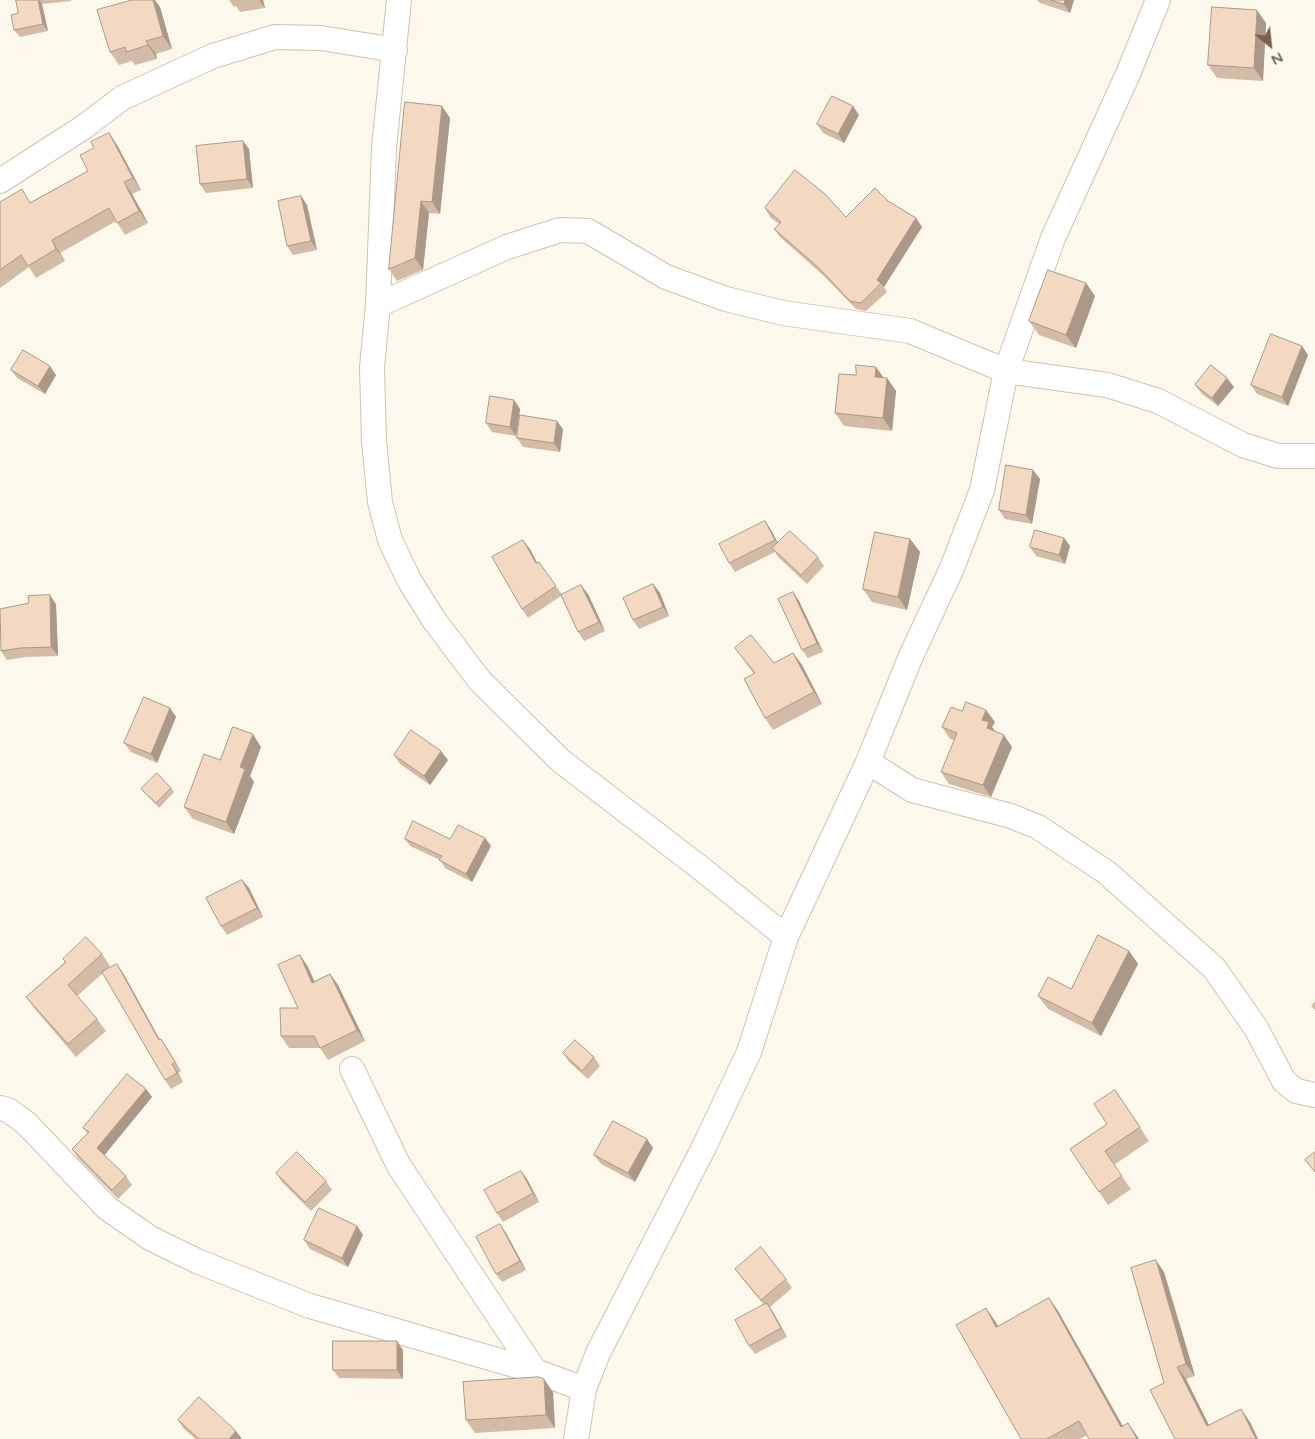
<!DOCTYPE html>
<html>
<head>
<meta charset="utf-8">
<style>
	body { margin:0 }
	#map { position:relative; width:1315px; height:1439px; overflow:hidden; background:#fdf8ec; font-family:"Varela Round",sans-serif }
	canvas { display:block }
	.north { position:absolute; left:1245px; top:20px; width:50px; height:50px; -webkit-text-stroke:4px #fffbf3; paint-order:stroke; rotate:152deg; font-size:14px; font-weight:700; line-height:20px; text-align:center; color:#7b604c }
	.north::after { content:''; display:block; margin:auto; width:18px; height:22px; background:#7b604c; clip-path:polygon(50% 0,100% 100%,50% 72%,0 100%) }
</style>
</head>
<body>
<div id="map">
<canvas width="1315" height="1439"></canvas>
<div class="north">N</div>
</div>
<script>
const g = document.querySelector('canvas').getContext('2d');
g.lineJoin = 'round';
function stroke(path, color, width, dash) { g.strokeStyle = color; g.lineWidth = width; g.lineCap = dash ? 'butt' : 'round'; g.setLineDash(dash || []); g.stroke(path); }
function fill(path, color) { g.fillStyle = color; g.fill(path, 'evenodd'); }
const minor = new Path2D(`
	M399,0L384,148L378,305L372,367L374,441L380,502L390,540L409,580L434,620L480,681L561,761L698,866L786,937
	M0,181L84,127L122,98L213,56L275,37L321,38L395,50
	M378,305L507,247L560,230L588,231L666,277L726,299L783,313L910,331L1006,371L1107,385L1158,401L1243,445L1278,456H1315
	M868,762L912,790L1011,816L1038,827L1106,872L1214,968L1256,1028L1284,1081L1296,1091L1315,1095
	M352,1069L399,1166L535,1371
	M0,1108L8,1110L26,1123L107,1208L150,1238L197,1261L310,1306L535,1371L584,1389
	M576,1439L584,1389L598,1353L704,1147L749,1052L786,937L868,762L911,656L952,568L982,490L1006,371L1053,238L1128,74L1158,0`);
stroke(minor, '#d1c1b0', 26);
stroke(minor, '#fff', 24);
fill(new Path2D(`
	M16,0H71V1L42,4L48,31L20,37L14,30L18,13Z
	M229,0H263L265,8L240,12L236,6L234,7Z
	M1037,0H1074L1070,13L1040,3Z
	M160,7L172,49L156,54L157,59L135,65L132,61L119,65L110,52Z
	M1266,23L1263,81L1217,78L1208,65Z
	M859,115L844,143L823,133L817,124Z
	M450,118L440,214L429,213L423,270L397,281L389,269Z
	M109,133L117,145L141,190L132,194L148,223L125,235L116,221L60,253L65,261L36,278L29,267L0,288V202H31L88,171L94,148Z
	M243,141L249,149L253,188L206,193L200,184Z
	M301,196L307,205L317,250L293,255L287,246Z
	M888,201L916,218L922,227L884,287L887,292L866,311L856,309L824,276L780,237L774,229L779,224L770,217L765,208L846,217Z
	M1086,283L1095,296L1076,348L1039,335L1029,321Z
	M1302,346L1308,355L1288,406L1257,394L1251,385Z
	M876,367L884,378H887L896,391L892,431L844,426L835,413L856,375Z
	M11,370L56,375L45,394L17,378Z
	M1195,385L1234,387L1218,406L1202,394Z
	M514,400L520,409L516,436L492,432L486,423Z
	M563,429L560,452L523,447L517,438Z
	M1033,470L1040,479L1032,524L1005,519L999,510Z
	M765,521L771,530L778,543L818,557L824,566L807,584L778,557L775,552L735,572L729,563Z
	M1064,538L1070,546L1065,564L1036,556L1030,547Z
	M910,539L920,552L907,610L872,602L863,589Z
	M530,549L537,563L539,562L562,595L588,594L605,631L584,641L578,632L561,596L528,618L522,609Z
	M653,584L660,593L669,616L639,629L633,620Z
	M793,592L799,601L823,652L808,658L802,650Z
	M56,604L58,656L26,657L7,660L1,651Z
	M735,648L774,663L793,653L802,665L822,704L773,730L765,718L754,674Z
	M170,708L176,717L157,763L131,752L124,743Z
	M962,711L995,722L992,727L996,732L1012,747L991,797L949,784L941,772L954,740L950,739L942,727Z
	M261,747L250,776L254,782L234,834L193,819L184,807L220,760Z
	M394,755L448,760L430,785L400,764Z
	M171,788L174,792L159,808L145,793L141,789Z
	M485,838L491,846L472,882L445,868L440,860L410,846L405,839Z
	M242,880L249,888L263,917L227,935L221,926Z
	M1129,951L1138,964L1101,1036L1048,1009L1038,996L1071,989Z
	M102,954L110,966L106,970L123,973L160,1040L167,1048L181,1071L178,1073L183,1082L171,1089L165,1080L103,973L77,996L97,1019L106,1031L76,1057L35,1009L26,997L65,962L63,959Z
	M300,955L308,967L314,981L330,974L338,985L365,1041L328,1060L320,1048H289L281,1036L298,1008Z
	M563,1053L594,1057L600,1066L588,1079L569,1062Z
	M146,1089L152,1097L104,1155L126,1176L132,1185L118,1199L78,1158L72,1149L88,1134L83,1128Z
	M1115,1090L1149,1141L1114,1165L1131,1189L1108,1205L1070,1149L1107,1124Z
	M653,1148L635,1182L601,1164L594,1155Z
	M521,1171L527,1179L539,1202L503,1222L497,1213Z
	M276,1173L326,1181L332,1190L311,1211L282,1182Z
	M357,1226L363,1235L348,1267L310,1249L304,1240Z
	M506,1233L526,1270L502,1282L496,1274Z
	M735,1269L786,1279L792,1288L770,1307L787,1337L755,1354L749,1346L764,1305L741,1277Z
	M1164,1272L1195,1376L1186,1379L1209,1426L1250,1422L1258,1439H1175L1164,1383Z
	M1049,1298L1058,1311L1123,1426L1137,1436L1139,1439H1089L1087,1435L1080,1439H1021L986,1308L998,1326Z
	M403,1350V1379L339,1378L333,1370Z
	M553,1392L555,1428L475,1433L466,1420Z
	M178,1420L242,1439H196L184,1429Z`), '#d2bba7');
fill(new Path2D(`
	M38,0H39L42,4L48,31L43,24Z
	M153,0H155L160,7L172,49L163,36Z
	M259,0H263L265,8Z
	M1065,0H1074L1070,13L1064,4Z
	M1257,10L1266,23L1263,81L1254,68Z
	M146,41L156,54L157,59L148,45Z
	M442,106L450,118L440,214L432,202Z
	M853,106L859,115L844,143L838,134Z
	M109,133L117,145L141,190L133,178Z
	M243,141L249,149L253,188L247,179Z
	M124,182L132,194L148,223L139,211Z
	M301,196L307,205L317,250L311,241Z
	M421,201L429,213L423,270L415,258Z
	M916,218L922,227L884,287L877,280Z
	M52,240L60,253L65,261L56,249Z
	M1086,283L1095,296L1076,348L1066,335Z
	M1302,346L1308,355L1288,406L1282,397Z
	M50,366L56,375L45,394L38,386Z
	M876,367L885,380L875,377Z
	M887,378L896,391L892,431L883,418Z
	M1227,378L1234,387L1218,406L1212,398Z
	M514,400L520,409L516,436L510,427Z
	M557,421L563,429L560,452L554,443Z
	M1033,470L1040,479L1032,524L1026,515Z
	M765,521L771,530L781,549L775,540Z
	M1064,538L1070,546L1065,564L1059,555Z
	M910,539L920,552L907,610L898,597Z
	M523,540L530,549L542,572L536,563Z
	M653,584L660,593L669,616L663,607Z
	M581,585L588,594L605,631L599,622Z
	M793,592L799,601L823,652L817,643Z
	M50,595L56,604L58,656L51,647Z
	M793,653L802,665L822,704L814,692Z
	M170,708L176,717L157,763L151,754Z
	M986,710L995,722L992,727L997,734L987,728L982,720Z
	M253,734L261,747L250,776L254,782L234,834L226,822L240,767Z
	M1004,735L1012,747L991,797L983,785Z
	M441,751L448,760L430,785L424,776Z
	M485,838L491,846L472,882L466,874Z
	M242,880L249,888L263,917L257,908Z
	M1129,951L1138,964L1101,1036L1092,1023Z
	M300,955L308,967L320,994L312,983Z
	M117,964L123,973L165,1049L159,1040Z
	M330,974L338,985L365,1041L357,1030Z
	M161,1039L167,1048L181,1071L175,1062Z
	M172,1064L178,1073L183,1082L177,1073Z
	M146,1089L152,1097L103,1157L97,1148Z
	M647,1139L653,1148L635,1182L628,1173Z
	M521,1171L527,1179L539,1202L533,1193Z
	M500,1224L506,1233L526,1270L520,1261Z
	M357,1226L363,1235L348,1267L342,1258Z
	M1156,1260L1164,1272L1195,1376L1186,1364Z
	M1049,1298L1058,1311L1130,1439L1121,1427Z
	M767,1303L773,1312L787,1337L781,1328Z
	M986,1308L995,1321L1006,1340L996,1327Z
	M397,1341L403,1350V1379L397,1370Z
	M1177,1367L1186,1379L1216,1439L1207,1426Z
	M544,1379L553,1392L555,1428L546,1415Z
	M1241,1409L1250,1422L1258,1439H1256Z
	M1128,1423L1137,1436L1139,1439H1137Z
	M236,1431L242,1439H229Z`), '#ab9888');
const building = new Path2D(`
	M16,0H38L43,24L14,30L11,15L18,13Z
	M132,0H153L163,36L146,41L148,45L126,52L125,47L110,52L97,10Z
	M1051,0H1065L1064,4Z
	M1212,7L1257,10L1254,68L1208,65Z
	M832,96L853,106L838,134L817,124Z
	M405,102L442,106L432,202L421,201L415,258L389,269Z
	M109,133L133,178L124,182L139,211L117,223L109,208L52,240L56,249L28,266L21,255L0,270V202L22,189L30,203L88,171L80,155L94,148L91,142Z
	M243,141L247,179L200,184L196,146Z
	M795,170L825,194L846,217L875,188L888,201L916,218L877,280L881,283L861,303L850,301L818,267L774,229L781,222L765,208Z
	M301,196L311,241L287,246L278,201Z
	M1048,270L1086,283L1066,335L1029,321Z
	M1271,334L1302,346L1282,397L1251,385Z
	M23,350L50,366L38,386L11,370Z
	M856,365L876,367L875,377L887,378L883,418L835,413L839,374L856,375Z
	M1211,365L1227,378L1212,398L1195,385Z
	M490,396L514,400L510,427L486,423Z
	M520,415L557,421L554,443L517,438Z
	M1006,465L1033,470L1026,515L999,510Z
	M765,521L775,540L729,563L719,544Z
	M1035,530L1064,538L1059,555L1030,547Z
	M790,531L818,557L801,575L772,548Z
	M875,532L910,539L898,597L863,589Z
	M523,540L536,563L539,562L556,586L522,609L492,557Z
	M653,584L663,607L633,620L623,598Z
	M581,585L599,622L578,632L561,595Z
	M793,592L817,643L802,650L778,599Z
	M50,595L51,647L20,648L1,651L0,609L29,603L28,596Z
	M751,635L774,663L793,653L814,692L765,718L744,679L755,673L735,648Z
	M144,697L170,708L151,754L124,743Z
	M966,702L986,710L982,720L989,722L987,728L1004,735L983,785L941,772L957,733L942,727L951,707L962,711Z
	M233,727L253,734L240,767L245,769L226,822L184,807L204,754L220,760Z
	M411,730L441,751L424,776L394,755Z
	M157,773L171,788L156,803L141,789Z
	M413,821L450,839L458,825L485,838L466,874L439,860L442,856L405,839Z
	M242,880L257,908L221,926L206,898Z
	M1098,935L1129,951L1092,1023L1038,996L1048,977L1071,989Z
	M86,937L102,954L68,985L97,1019L68,1044L26,997L66,962L63,959Z
	M300,955L312,983L330,974L357,1030L320,1048L314,1036H281L280,1008H298L278,965Z
	M117,964L159,1040L161,1039L175,1062L172,1064L177,1073L165,1080L102,972Z
	M1315,1003V1009L1312,1006Z
	M575,1040L594,1057L582,1071L563,1053Z
	M127,1074L146,1089L97,1148L126,1176L112,1190L72,1149L89,1132L83,1128Z
	M1115,1090L1140,1127L1105,1151L1122,1176L1099,1192L1070,1149L1107,1124L1094,1104Z
	M613,1121L647,1139L628,1173L594,1155Z
	M297,1152L326,1181L305,1202L276,1173Z
	M1315,1152V1172L1305,1160Z
	M521,1171L533,1193L497,1213L484,1190Z
	M319,1208L357,1226L342,1258L304,1240Z
	M500,1224L520,1261L496,1274L476,1237Z
	M761,1247L786,1279L761,1300L735,1269Z
	M1156,1260L1186,1364L1177,1367L1207,1426L1241,1409L1256,1439H1175L1150,1390L1164,1383L1131,1268Z
	M1049,1298L1121,1427L1128,1423L1137,1439H1089L1079,1421L1047,1439H1021L956,1325L986,1308L996,1327Z
	M767,1303L781,1328L749,1346L735,1320Z
	M333,1341H397V1370H333Z
	M539,1377L544,1379L546,1415L466,1420L463,1382Z
	M199,1397L236,1431L229,1439H199L178,1420Z`);
fill(building, '#f4d9c2');
stroke(building, '#ab9888', 1);
</script>
</body>
</html>
